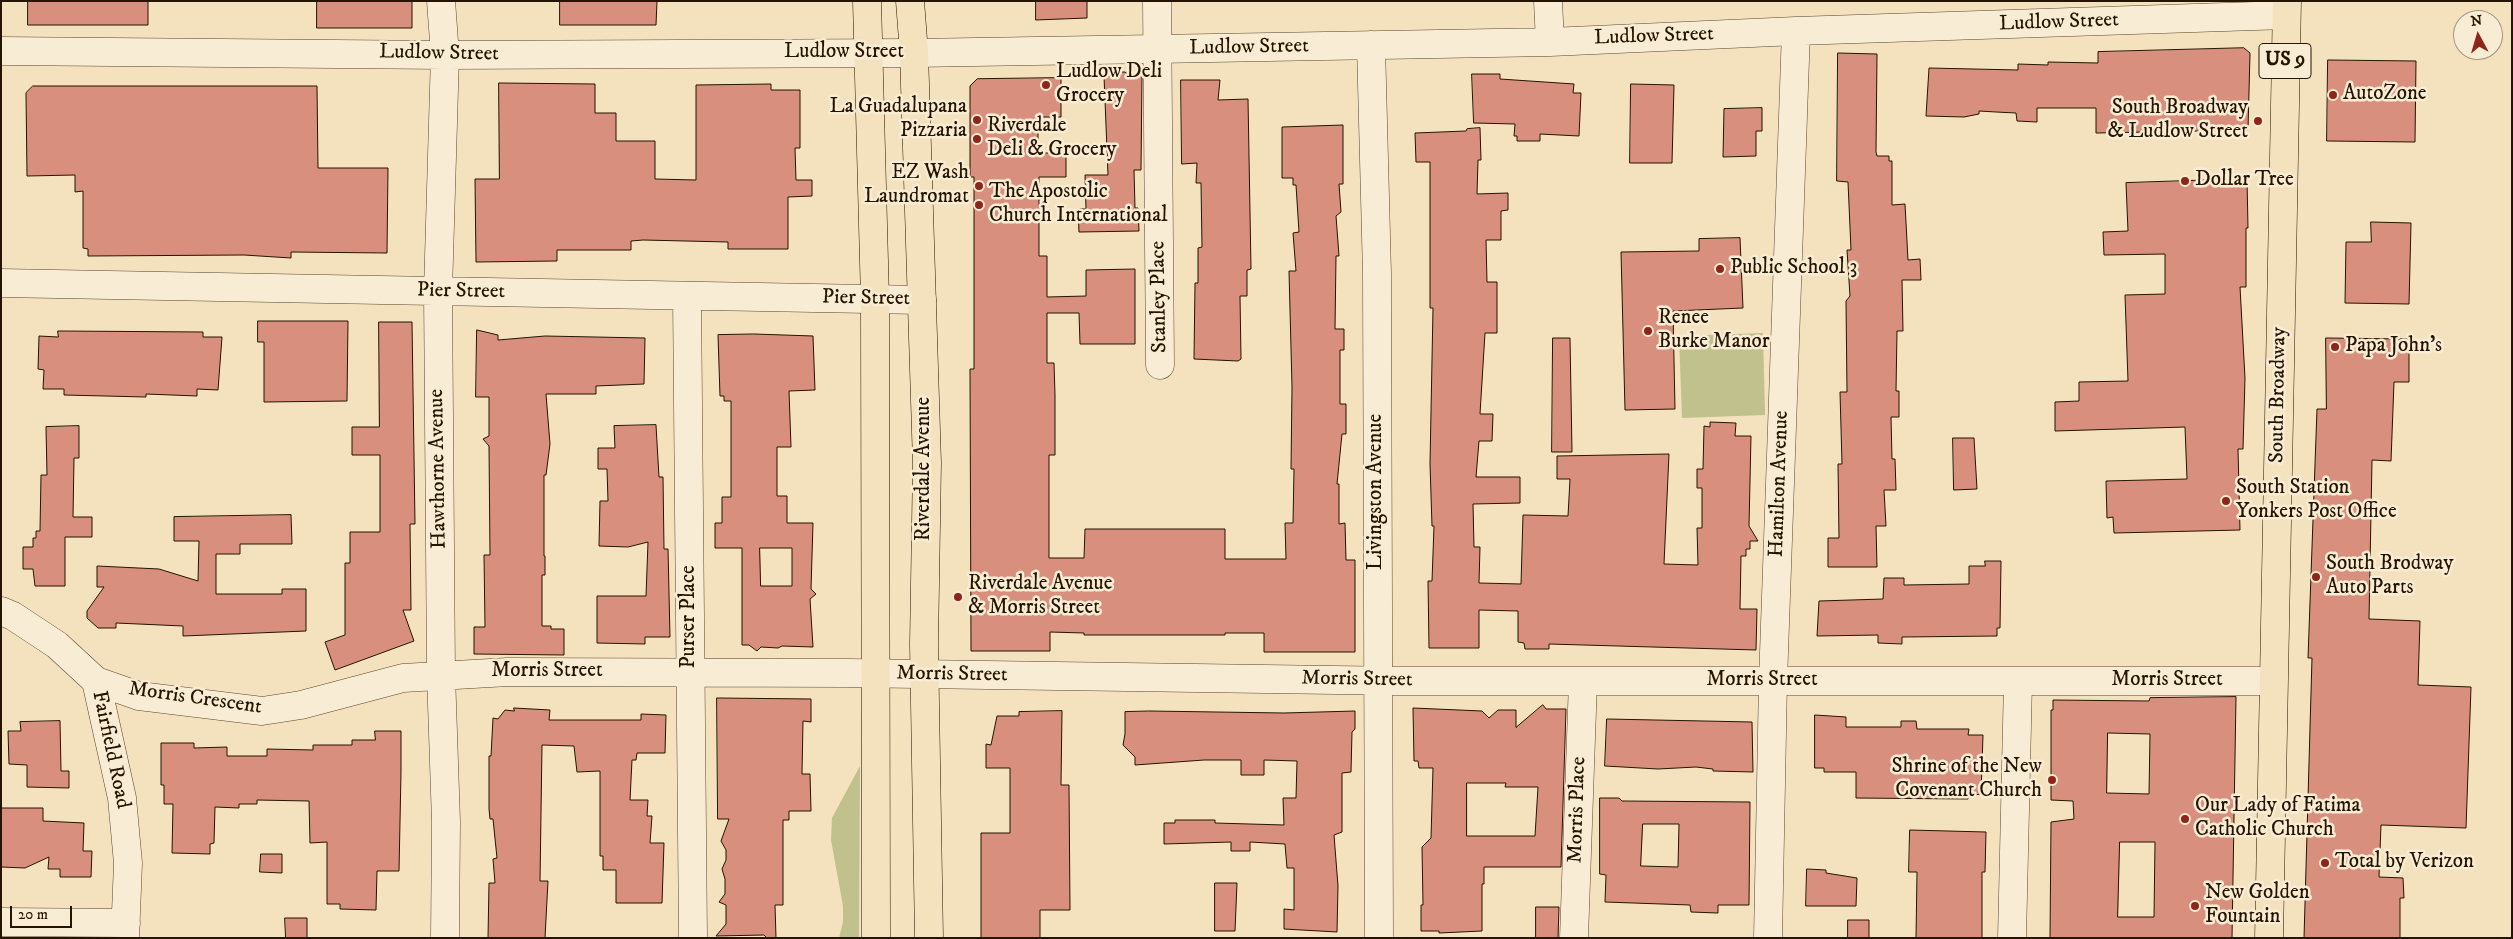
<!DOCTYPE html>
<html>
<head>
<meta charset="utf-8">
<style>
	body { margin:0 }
	#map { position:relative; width:2513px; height:939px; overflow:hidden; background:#f4e1bd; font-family:"IM FELL DW Pica",serif }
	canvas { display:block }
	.frame { position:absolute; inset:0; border:2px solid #241400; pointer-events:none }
	.north { position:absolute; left:2453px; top:10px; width:50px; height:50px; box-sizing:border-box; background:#f8ecd4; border:1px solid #a3967f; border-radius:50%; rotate:354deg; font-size:14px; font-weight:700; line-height:20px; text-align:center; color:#241400 }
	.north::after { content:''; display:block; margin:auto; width:18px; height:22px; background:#8f2418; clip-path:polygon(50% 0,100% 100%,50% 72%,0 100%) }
	.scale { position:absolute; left:10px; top:906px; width:62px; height:22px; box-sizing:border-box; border:2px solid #241400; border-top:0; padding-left:6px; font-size:15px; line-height:18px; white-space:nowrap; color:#241400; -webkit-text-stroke:4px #f8ecd4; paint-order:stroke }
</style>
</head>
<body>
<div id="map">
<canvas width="2513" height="939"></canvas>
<div class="frame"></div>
<div class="north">N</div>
<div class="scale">20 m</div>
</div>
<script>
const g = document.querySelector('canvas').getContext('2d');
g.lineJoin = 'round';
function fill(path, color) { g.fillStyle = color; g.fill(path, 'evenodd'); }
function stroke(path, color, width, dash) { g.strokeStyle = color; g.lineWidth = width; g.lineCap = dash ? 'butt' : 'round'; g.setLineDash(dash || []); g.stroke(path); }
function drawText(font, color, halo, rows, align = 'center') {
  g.font = font + ' "IM FELL DW Pica",serif'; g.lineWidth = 5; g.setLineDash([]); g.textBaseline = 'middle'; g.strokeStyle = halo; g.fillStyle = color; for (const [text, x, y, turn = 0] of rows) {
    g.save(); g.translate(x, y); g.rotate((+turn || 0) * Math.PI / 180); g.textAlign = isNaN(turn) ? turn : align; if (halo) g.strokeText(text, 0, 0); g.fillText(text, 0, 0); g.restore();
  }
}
fill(new Path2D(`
	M1763,333L1765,415L1682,418L1679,336Z
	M860,766L859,938H839L843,922V906L831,840L832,818Z`), '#c1c18d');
const building = new Path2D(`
	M28,1H148V25H28Z
	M317,1H412V28H317Z
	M560,1H657L656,25H560Z
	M1036,1H1087V18L1036,20Z
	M2244,48L2250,53L2248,130L2096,133V108H2037V122L2017,121L2016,113L1996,112L1979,111V114L1964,117L1926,116L1929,68L2018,70V64L2048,65V62L2098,63V52Z
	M1838,53L1877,54L1876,152L1877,156H1889V161H1892V205L1905,204L1908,260L1920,259L1921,280H1902L1903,331H1897L1896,391H1899V417H1891L1892,459H1895L1896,490H1884L1886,526H1876L1877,567H1828V538H1839L1838,464H1842L1840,392H1847L1846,301L1850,296L1847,250H1851L1848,182L1837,181Z
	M2328,60L2416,61L2415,142L2327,141Z
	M1119,72H1125L1129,75L1141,73L1142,76L1141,170H1134L1135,208H1138L1139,231L1079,232L1078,209H1086L1085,175H1108L1104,76H1113Z
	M1472,74H1500V79L1574,84L1573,93H1581L1579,136L1540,134V141H1517V136H1514L1515,124L1474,123Z
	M1061,78V117H1038V153H1066V177H1039V256H1047V297L1086,296V270L1135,269V344H1080L1079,313H1047V363H1054L1055,395V455H1049V558H1084L1085,529H1225V559H1286L1285,523H1293L1294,469H1291L1292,387L1289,271H1296L1293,233L1299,232L1296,185H1293V178H1282V127L1343,125V184H1339L1341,212L1336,216L1339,256H1336L1335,329H1344V350H1340V404H1346V434H1342L1337,484H1339V524L1345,523L1346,560H1355V652H1264V633H1225V635H1084V633L1050,632V651H971L970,369H974V177H970V86L977,79Z
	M1181,80H1220L1218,100L1248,99L1251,269L1247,270V296H1240L1241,359L1238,361L1194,359L1195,283H1198V248L1202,247L1201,183H1196L1197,163L1182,164Z
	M499,83L595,84V113H616V141H655V179L696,180V85L771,84V90H800V148H795L796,180H812V196L788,197V249H728V242L643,240L631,241V250H557V261L476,262L475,179H499Z
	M1631,84L1674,85L1672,163H1630Z
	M33,86H317L318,168H388L387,253L291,252V258L244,255L88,256V249L83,248V191L75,192V175L27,176L26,93Z
	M1762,108V131H1756V156L1723,157L1724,109Z
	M1480,128L1481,160H1478L1477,194L1508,193V210L1501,211V240H1486L1487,282H1497V333H1485L1480,414H1493L1492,441H1479L1476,477H1520V503L1473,504L1474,547H1480L1479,583L1521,584L1523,515L1568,516L1570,479H1557V456L1669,454L1664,564L1698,565L1697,528H1702V488H1697V469H1703L1704,426L1710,427V422L1736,423L1735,436H1751L1749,526L1758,541H1750V549H1746V556H1741L1740,609H1757L1756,650L1549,644V649H1525L1524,643L1518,642V611L1479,610V648H1429L1428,581H1432L1434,526H1432L1430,464L1433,308H1430V162H1416L1415,133L1466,131L1467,129Z
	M2247,179L2248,228H2246V287H2240L2245,378L2243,449H2238L2240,530L2114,533L2113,517L2107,518L2106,481L2187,479L2185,427L2055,431V402L2079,401V382L2128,381L2125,295L2165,294V254L2104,255L2103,232L2128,231L2126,183Z
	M2371,222L2411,223L2409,304L2345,303L2346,242H2371Z
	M1740,238L1743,308L1673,311L1675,409L1625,410L1621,252L1699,251V239Z
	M258,321H348L347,401L264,402V342H258Z
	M379,322H412L415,524H410L411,610H403L414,641L335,670L325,642L345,635V563H350V532H380V455H352V427H379Z
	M477,330L498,335V340L545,336L645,338L644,384L596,386V394H546L550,444L546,475H544V556H545V575H542V626H551V629H564V655L474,654V627H485L484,555H490L489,446L483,439L489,436V397H476Z
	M58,331L203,332V337H222L218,390L197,389V396L146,394V397L64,395V389H43L44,370L38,369L39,336L58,337Z
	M754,334L813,336L815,390L789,391L791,447H777V496H787V523H813L811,589L816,594L810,599L813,647L782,646L778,648L761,647L757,651L749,645H742V548H715V523H722V497H731V401H724V396H720L718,335ZM760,548H792V586H761Z
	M1553,338H1570L1572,452H1552Z
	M2326,338L2409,339V382H2394L2391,461L2372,460L2369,619L2420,621L2418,685L2471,687L2466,828L2381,825L2379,877L2403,878L2404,898H2400V938H2304L2312,658H2308L2317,409H2326Z
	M656,425L659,477H663L664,549H668L670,637H645V644L597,643V596H646L648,542L628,547L599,546L600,501H608L607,469H598V448H615L614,426Z
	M79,426V458H74L73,517H92V537H65V586H35L33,569H23V547H33V538H36V531H40L41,475H47L46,427Z
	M1953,438H1974L1977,489L1954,490Z
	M291,515L292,544H240V554H216V594H282V589H306V631L183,636V626L116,623V628H98L87,618V611L104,587H97V566L159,569L198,581L199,541H174V517Z
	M1985,561H2001L2000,628H1997V636L1902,637V644L1878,643V635L1817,636L1819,601L1883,599L1884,578H1904V585L1969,584V566H1985Z
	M2236,697L2232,938H2050L2051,822L2074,819L2073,801L2051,800V710H2053V700L2149,701L2150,698ZM2108,733L2150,734L2149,794L2107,793ZM2120,842H2155L2154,917H2118Z
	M717,698L811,699V722L803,721L802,774H810L811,811H789V820H783V905H775L776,938H767L764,935L716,936L726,924V905L719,902L725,894V879L722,869L726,860V850L721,841L729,819H718Z
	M1543,705L1546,709H1566L1561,867H1484V884H1482V931L1439,933V931H1421V905H1423L1422,847L1431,838L1433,768H1419L1418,761H1414L1413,708L1482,711L1489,718L1498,710H1516V727ZM1467,783H1506L1505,787H1538L1535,836H1467Z
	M514,708L550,710L549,720H641V714L666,715L665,753H637L636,760H632L630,800H648L647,816H652L650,843H664L662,903H616V870H603V856H600V771L577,772L574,746L542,745L540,881H548L545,938H488L489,883H495L493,859L497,858L493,819H490L489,809V756H491L493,718L498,719L505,710L514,711Z
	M1062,711L1061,785H1069L1070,910H1040V938H981V833H1010V768H986V744L991,745L997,716H1019V712Z
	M1149,711L1284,713L1355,711V729L1352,732L1351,772L1342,773V832L1334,835L1338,886L1337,932L1284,929V909L1294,910V868H1287L1285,844L1250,842V851H1231V842L1164,844V823H1175V820H1215V823L1284,825L1283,798H1296L1297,761L1264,760V775H1241V760H1204L1135,765V757L1123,745L1125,734V712Z
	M1815,715L1846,717V727H1901V721H1916L1917,729H1969L1968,735H1983L1981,794L1968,796V799L1856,798V772H1824V768H1815Z
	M1607,719L1752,722L1753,772L1713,771V769L1696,767L1658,769L1605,766Z
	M60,721L61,771H69V788L27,787V765L9,764L8,731H21L20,722Z
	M375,731H401V772L399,871H377L376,910L340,909V904H327V842L310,843L309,801L257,800V804H239V808L215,807L214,843L210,844V854L172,853L173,804H164V785H161V743H194V748L227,747V756H267V749L313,750V745H352V740H375Z
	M1600,798H1619L1622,801L1750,802L1749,905H1718V913L1691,912L1690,905L1605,902L1606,875L1600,874ZM1643,824H1679L1678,867L1641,866Z
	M1,808H43V821L84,823L83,851H92L91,877H60V869H48L49,857L25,868L1,867Z
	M1910,830L1986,832L1985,872H1982V938H1916L1917,872H1909Z
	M261,854H282V873L260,872Z
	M1807,869L1826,870V873L1857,878L1856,906H1806Z
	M1215,883H1237L1235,931H1215Z
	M1536,907H1559L1558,938H1536Z
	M285,918H307V938H286Z
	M1848,920H1869V938H1848Z`);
fill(building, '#d98f7d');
stroke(building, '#241400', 1);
const minor = new Path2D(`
	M441,1L445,55L438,291L441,674L446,822L445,938
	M1157,1L1160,365
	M1548,1L1550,42
	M1371,45L1377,274L1379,938
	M1,51L445,55L914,53L1156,49L1550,42L1796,31L2286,15
	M1,283L922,300
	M687,296L693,938
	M1,611L13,616L57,645L96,681L122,798L128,863L125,938
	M96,681L139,696L262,711L301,705L403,678L508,672L848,673L1404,681H2272
	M1,922L126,923
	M1574,938L1583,681
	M1768,938L1773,681L1796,31
	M2012,938L2018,682`);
const major = new Path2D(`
	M867,1L875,299L876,938
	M910,1L914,53L927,463L924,644L929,938
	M2269,938L2287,1`);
stroke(minor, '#58472f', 29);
stroke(major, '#241400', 29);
stroke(minor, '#f8ecd4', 28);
stroke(major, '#f4e1bd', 28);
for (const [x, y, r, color] of [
	[1046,85,5,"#8f2418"],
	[2333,95,5,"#8f2418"],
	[977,120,5,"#8f2418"],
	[2258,121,5,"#8f2418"],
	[977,139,5,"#8f2418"],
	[2185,181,5,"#8f2418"],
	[979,186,5,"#8f2418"],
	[979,205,5,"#8f2418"],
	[1720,269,5,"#8f2418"],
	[1648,331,5,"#8f2418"],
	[2335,347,5,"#8f2418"],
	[2226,501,5,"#8f2418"],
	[2316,577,5,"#8f2418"],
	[958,597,5,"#8f2418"],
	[2052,780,5,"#8f2418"],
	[2185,819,5,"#8f2418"],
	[2325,863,5,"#8f2418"],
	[2195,906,5,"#8f2418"]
]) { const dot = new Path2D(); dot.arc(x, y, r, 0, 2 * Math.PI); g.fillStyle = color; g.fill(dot); stroke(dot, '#f8ecd4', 2); }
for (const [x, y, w] of [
	[2285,61,52]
]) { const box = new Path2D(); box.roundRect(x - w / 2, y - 17.5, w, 35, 4); g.fillStyle = '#f8ecd4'; g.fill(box); stroke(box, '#241400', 1); }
drawText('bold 20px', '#241400', null, [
	["US 9",2285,61]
]);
drawText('21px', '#241400', '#f8ecd4', [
	["Ludlow Street",2059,23,-2],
	["Ludlow Street",1654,37,-2],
	["Ludlow Street",1249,48,-1],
	["Ludlow Street",844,53],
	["Ludlow Street",439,54,1],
	["Pier Street",461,292,1],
	["Stanley Place",1160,297,-91],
	["Pier Street",866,299,1],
	["South Broadway",2279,395,-89],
	["Hawthorne Avenue",439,469,-91],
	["Riverdale Avenue",925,469,-90],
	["Hamilton Avenue",1780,484,-88],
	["Livingston Avenue",1377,492,-90],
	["Purser Place",690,617,-90],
	["Morris Street",547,672],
	["Morris Street",952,675,1],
	["Morris Street",1357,680,1],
	["Morris Street",1762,681],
	["Morris Street",2167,681],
	["Morris Crescent",195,699,8],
	["Fairfield Road",110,750,78],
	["Morris Place",1578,810,-88]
]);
drawText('21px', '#241400', '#f8ecd4', [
	["Ludlow Deli",1056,73],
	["Grocery",1056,97],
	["AutoZone",2343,95],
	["La Guadalupana",967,108,"right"],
	["Pizzaria",967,132,"right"],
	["South Broadway",2248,109,"right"],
	["& Ludlow Street",2248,133,"right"],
	["Riverdale",987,127],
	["Deli & Grocery",987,151],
	["EZ Wash",969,174,"right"],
	["Laundromat",969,198,"right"],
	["Dollar Tree",2195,181],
	["The Apostolic",989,193],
	["Church International",989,217],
	["Public School 3",1730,269],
	["Renee",1658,319],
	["Burke Manor",1658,343],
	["Papa John's",2345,347],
	["South Station",2236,489],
	["Yonkers Post Office",2236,513],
	["South Brodway",2326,565],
	["Auto Parts",2326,589],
	["Riverdale Avenue",968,585],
	["& Morris Street",968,609],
	["Shrine of the New",2042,768,"right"],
	["Covenant Church",2042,792,"right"],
	["Our Lady of Fatima",2195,807],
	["Catholic Church",2195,831],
	["Total by Verizon",2335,863],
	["New Golden",2205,894],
	["Fountain",2205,918]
], 'left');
</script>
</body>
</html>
